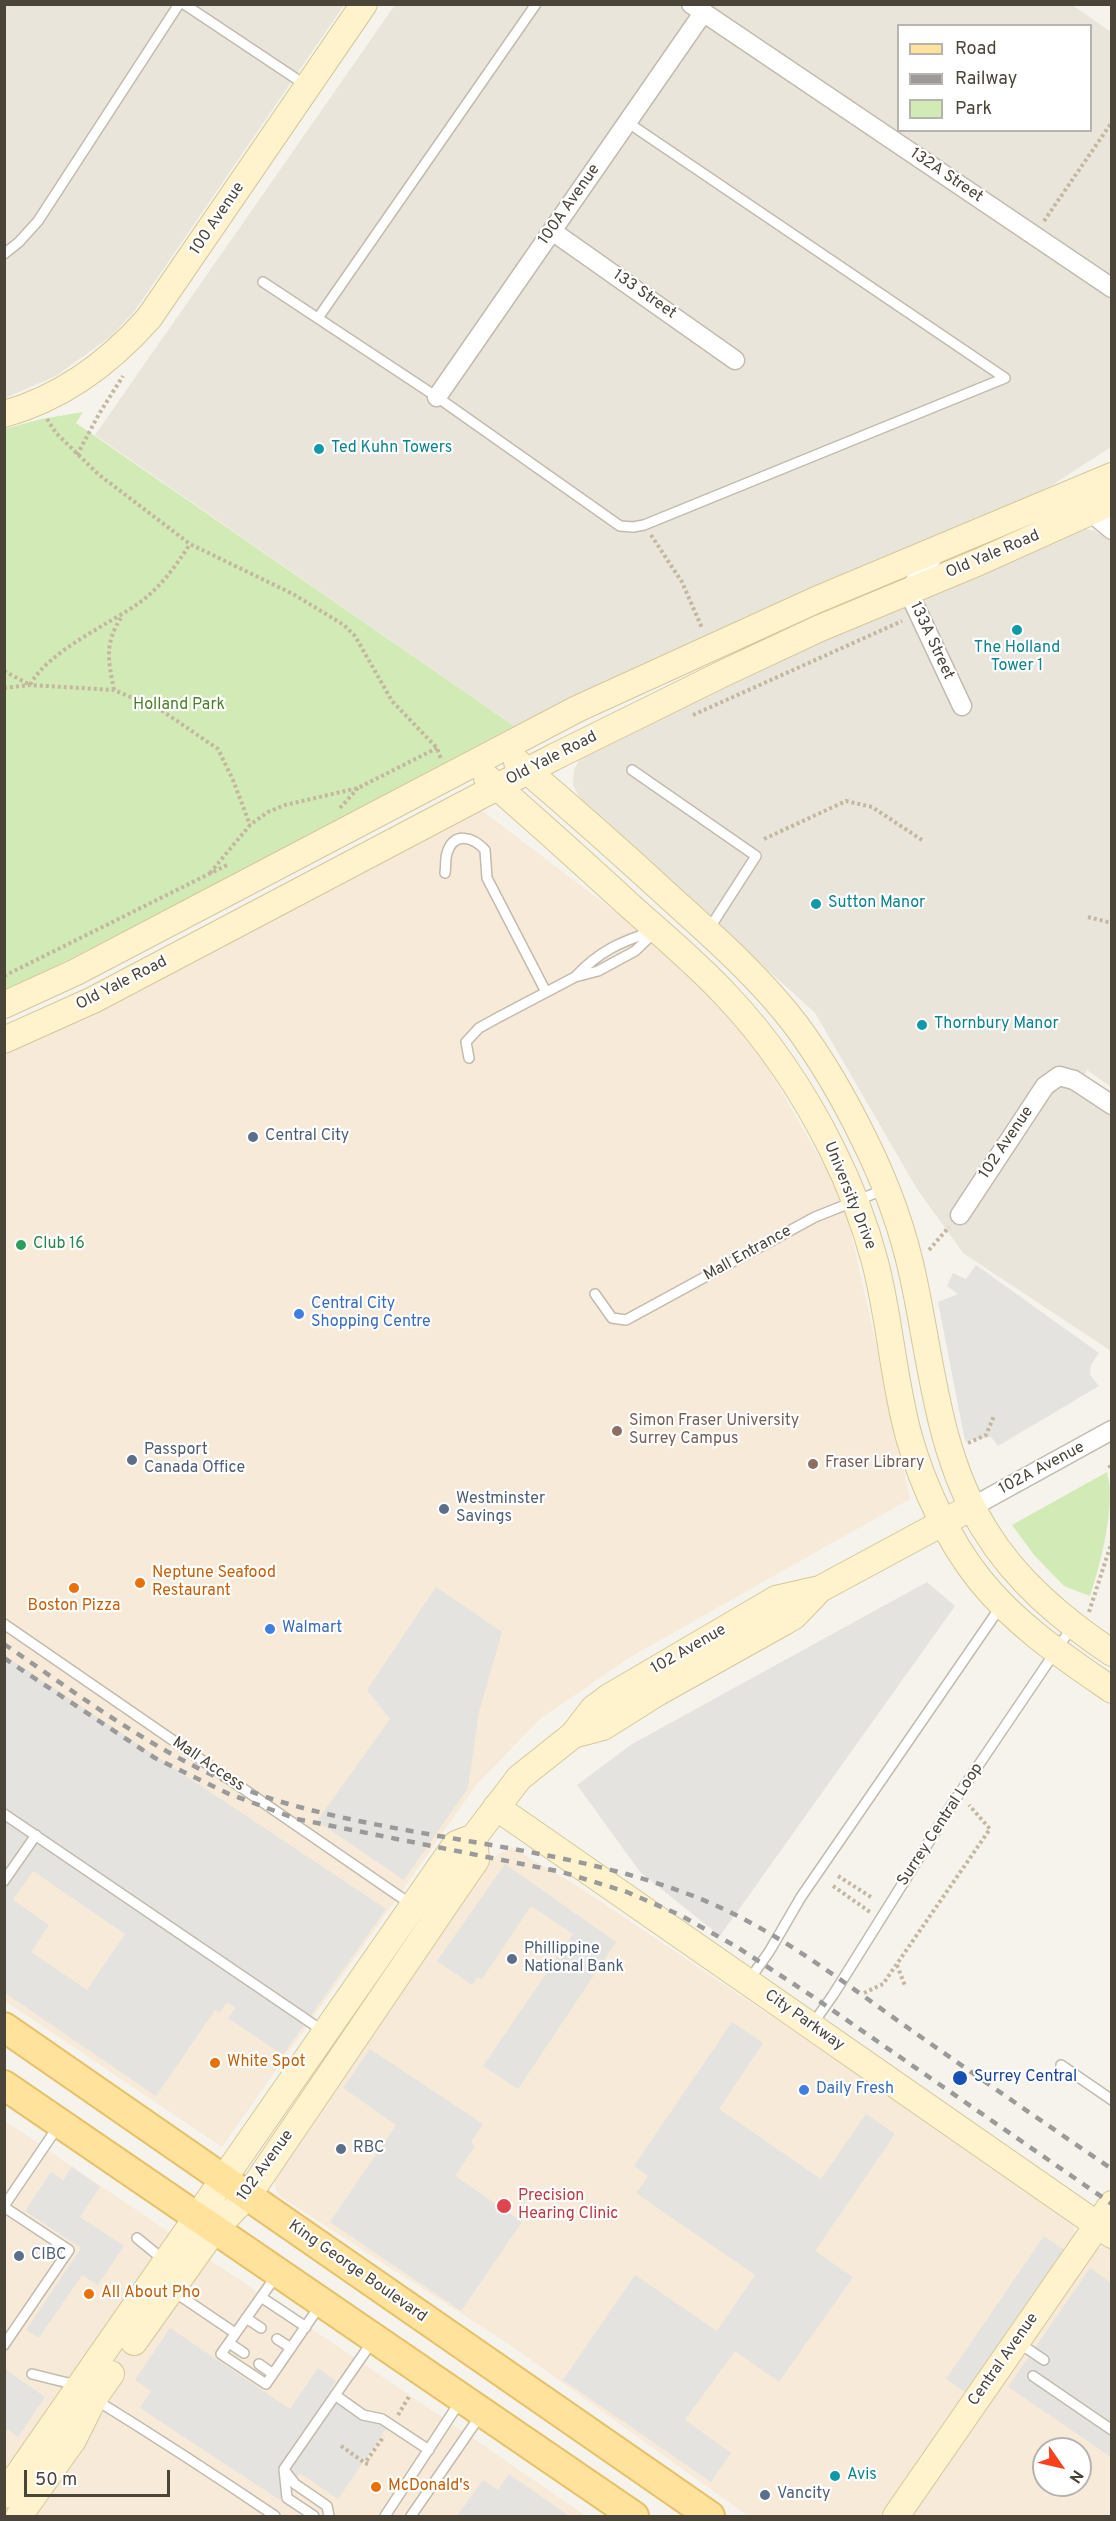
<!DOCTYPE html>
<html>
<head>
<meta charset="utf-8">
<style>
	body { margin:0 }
	#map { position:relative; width:1116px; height:2521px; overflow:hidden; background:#f6f3ec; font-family:Overpass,sans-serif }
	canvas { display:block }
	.frame { position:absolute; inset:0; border:6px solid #4b4439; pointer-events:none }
	.legend { position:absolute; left:897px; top:24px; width:195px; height:108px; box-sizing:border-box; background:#fff; border:2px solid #b7b4b0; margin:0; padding:8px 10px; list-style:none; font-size:18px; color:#4b4439 }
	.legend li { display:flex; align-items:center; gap:12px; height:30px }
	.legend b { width:30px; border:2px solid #b7b4b0 }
	.north { position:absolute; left:1032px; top:2437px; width:60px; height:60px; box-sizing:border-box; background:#fff; border:2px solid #b7b4b0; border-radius:50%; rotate:124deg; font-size:16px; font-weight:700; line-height:24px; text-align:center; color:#4b4439 }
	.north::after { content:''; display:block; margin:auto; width:21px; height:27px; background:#fc3f1d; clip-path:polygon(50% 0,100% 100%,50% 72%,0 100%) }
	.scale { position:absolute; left:24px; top:2470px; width:146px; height:27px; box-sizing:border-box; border:3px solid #4b4439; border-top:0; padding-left:8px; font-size:18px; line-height:21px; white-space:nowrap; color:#4b4439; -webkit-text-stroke:4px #fff; paint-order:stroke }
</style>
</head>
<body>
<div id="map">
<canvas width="1116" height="2521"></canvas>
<div class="frame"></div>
<ul class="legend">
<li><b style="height:8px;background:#ffe39c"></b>Road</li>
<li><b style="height:8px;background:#9a9a9a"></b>Railway</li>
<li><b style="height:16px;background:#d2eab5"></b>Park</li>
</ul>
<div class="north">N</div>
<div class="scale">50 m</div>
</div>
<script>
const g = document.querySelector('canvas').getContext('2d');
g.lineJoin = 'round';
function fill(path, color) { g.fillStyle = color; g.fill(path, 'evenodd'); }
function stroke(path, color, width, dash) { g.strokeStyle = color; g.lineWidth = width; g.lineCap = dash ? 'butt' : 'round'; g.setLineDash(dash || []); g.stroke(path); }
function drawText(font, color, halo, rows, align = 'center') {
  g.font = font + ' Overpass,sans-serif'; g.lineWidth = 4.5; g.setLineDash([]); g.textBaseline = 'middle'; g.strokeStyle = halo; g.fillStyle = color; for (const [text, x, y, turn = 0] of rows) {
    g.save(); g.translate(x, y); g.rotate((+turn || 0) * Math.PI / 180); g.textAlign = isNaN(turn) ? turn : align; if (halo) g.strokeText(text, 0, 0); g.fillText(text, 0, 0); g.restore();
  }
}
fill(new Path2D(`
	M1071,4L1111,32V447L1035,496L805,592L514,726L95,435L395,5ZM898,26H1090V130H898Z
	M5,5H344L134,312L110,337L56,376L5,398Z
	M1078,527L1095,531L1111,541V1087L1087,1070L1077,1089L1111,1113V1351L963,1253L917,1189L815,1013L581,800L573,785L574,770L581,757L875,611Z`), '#eae5da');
fill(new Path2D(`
	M480,809L642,932L741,1022L829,1174L849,1223L910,1499L632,1656L540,1719L477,1784L222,2147L5,2001L4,1051Z
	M511,1847L582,1889L1065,2214L1073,2223L1075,2235L889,2516H748L510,2345L281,2197L276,2190L274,2178L483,1864Z
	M5,2121L467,2434L586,2516H32L115,2393L81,2372L5,2478Z
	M1102,2247L1111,2248V2516H907L1094,2250ZM1044,2449H1080V2485H1044Z`), '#f7ead8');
fill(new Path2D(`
	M83,412L76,423L514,726L172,907L5,992V429L41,419Z
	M1107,1472C1116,1506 1101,1562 1090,1596L1064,1586L1034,1555L1012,1525Z`), '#d2eab5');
fill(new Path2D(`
	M976,1265L1099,1353L1091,1365L1090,1375L1099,1386L998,1446L991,1437L965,1441L938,1302L958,1294L947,1286L953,1273L966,1279Z
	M927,1582L955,1606L720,1936L640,1872L577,1785L632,1744Z
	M436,1587L502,1632L479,1712L468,1788L404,1880L317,1821L390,1719L367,1690Z
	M4,1655L386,1909L283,2055L228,2018L235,2008L227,2002L220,2012L215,2010L156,2096L5,1993ZM33,1871L125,1934L87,1990L31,1952L49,1925L13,1900Z
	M505,1864L616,1942L518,2089L483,2066L573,1934L531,1906L482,1979L478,1977L472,1985L437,1961Z
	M732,2022L763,2043L719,2109L821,2179L866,2114L895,2134L815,2251L853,2277L779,2382L735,2351L685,2420L731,2453L711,2482L563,2380L635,2275L717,2331L755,2275L636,2193L648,2176L634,2166Z
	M370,2049L483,2124L471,2142L475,2146L455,2176L522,2222L461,2311L330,2222L396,2125L343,2088Z
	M72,2167L100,2187L80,2217L124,2246L98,2285L82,2275L39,2338L26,2330L81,2248L25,2211L51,2172L63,2180Z
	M1044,2236L1066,2251L968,2394L946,2379Z
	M1090,2268L1111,2283V2457L1008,2387Z
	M170,2328L290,2409L318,2368L336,2381L327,2395L363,2420L388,2426L338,2499L300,2473L280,2500L140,2408L151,2391L135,2380Z
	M5,2369L45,2397L18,2437L5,2428Z
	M509,2474L569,2516H457L483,2480L498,2490Z`), '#e5e3e0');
const lane = new Path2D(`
	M184,4L307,86
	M627,122L1005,378
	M4,254L19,242L38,221L179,4
	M263,282L437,397L620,526L633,527L644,525L1005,378
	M318,318L536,4
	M632,770L756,856L709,929
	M445,873C446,867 445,859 447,853C454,831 473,837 485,850L487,878L546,992
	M575,977C599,951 622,941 654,931
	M469,1058L466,1042L479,1028L499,1017L575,977L598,971L635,951L655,932
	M595,1294L612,1318L626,1320L815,1217L883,1190
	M4,1624L412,1905
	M4,1814L323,2031
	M4,1881L36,1835
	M749,1980L769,1952L801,1897L1001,1606
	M812,2025L833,1995L957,1797L1072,1627
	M1061,2065L1112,2100
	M4,2206L59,2125
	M4,2207L69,2250L4,2345
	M137,2238L165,2261
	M276,2276L221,2354L266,2384L321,2304
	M173,2291L235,2333
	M261,2297L306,2327
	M246,2318L261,2328
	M277,2339L291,2348
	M229,2343L244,2353
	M1019,2343L1044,2360
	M259,2364L273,2374
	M32,2374L68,2383L76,2382
	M1033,2376L1112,2430
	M335,2395L363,2415L382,2419L429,2450
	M96,2400C156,2437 216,2476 275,2516
	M285,2471L295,2484L327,2506L329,2516
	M314,2516L287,2498L284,2469L372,2342
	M385,2516L461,2400
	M411,2516L480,2416`);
const street = new Path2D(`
	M691,4L1112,288
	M552,231L735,360
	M437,397L703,13
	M1083,506L1112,530
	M938,550L908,591L962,706
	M960,1215L1045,1086L1059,1076L1074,1080L1112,1105
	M972,1507L1112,1430`);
const secondary = new Path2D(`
	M4,414C62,398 110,362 149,318L364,4
	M517,762C571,808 623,854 675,902C718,941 761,979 796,1025C822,1060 845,1100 864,1139C886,1183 904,1232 914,1281C932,1366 938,1454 985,1530C1016,1581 1063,1620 1112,1653
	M487,778C535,819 582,862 628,904C661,934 695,962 725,994C769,1040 804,1093 832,1149C850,1185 865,1224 875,1262C890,1319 893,1379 909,1437C923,1486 948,1540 980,1580C1017,1626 1064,1657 1112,1690
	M4,1005L76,972L577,709L816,600L1112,476
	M4,1040L93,1000L554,757L722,674L818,629L979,562L1112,502
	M573,1735L603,1727L657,1693L784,1622L794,1616L820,1589
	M496,1807L1112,2235
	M134,2342L214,2230L248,2195L260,2178L458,1886L476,1860L474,1837
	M4,2495L456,1844L474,1837L519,1778L573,1735L593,1709L609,1697L776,1599L820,1589L972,1507
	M19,2516L73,2440L94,2398L111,2374
	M896,2516L1112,2204`);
const primary = new Path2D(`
	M4,2027L710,2516
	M4,2085L634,2516`);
stroke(lane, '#c2bbae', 12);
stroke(street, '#c2bbae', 21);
stroke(secondary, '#d6c79b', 28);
stroke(primary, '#e6c16a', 32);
stroke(new Path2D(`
	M1044,221L1112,122
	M47,419L56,433L98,474L190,544L293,594L344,625L355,636L392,701L437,748L441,759
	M77,455L99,414L123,376
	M651,535L682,582L702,628
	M4,671L30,685C48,651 108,625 139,603C161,587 175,567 190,544
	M4,688L30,685L114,690L161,710L218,749L233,780L250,825
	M114,690C108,659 104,644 122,616
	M693,715L902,621
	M340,808L358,788
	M764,839L846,801L872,807L922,840
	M210,873L250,825L268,812L285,805L358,788L437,748
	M1088,917L1112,923
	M4,976L227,865
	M929,1250L949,1227
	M968,1443L986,1435L994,1416
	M1109,1465L1112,1471
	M1089,1612L1112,1541
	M838,1876L871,1897
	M833,1886L870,1912
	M897,1965L905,1986
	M864,1993L883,1984L990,1829L969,1805
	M398,2415L410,2395
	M341,2446L365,2463
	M368,2464L365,2463L384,2436`), '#c4b79f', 4, [3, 3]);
stroke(lane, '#fff', 9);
stroke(street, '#fff', 18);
stroke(secondary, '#fff3cd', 26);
stroke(primary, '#ffe39c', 28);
stroke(new Path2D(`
	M4,1644C95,1706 184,1775 292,1805C422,1841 561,1846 688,1894C766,1923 834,1975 901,2023C971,2072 1041,2121 1112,2169
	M4,1658L155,1758L229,1794L297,1819L562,1872L627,1892L680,1915L737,1947L812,1996L1112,2204`), '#9a9a9a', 4.5, [8, 8]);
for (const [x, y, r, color] of [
	[319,449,6,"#0f9aa8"],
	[1017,630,6,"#0f9aa8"],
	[816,904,6,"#0f9aa8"],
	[922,1025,6,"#0f9aa8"],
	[253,1137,6,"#5c6f8a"],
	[21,1245,6,"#2e9e5b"],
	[299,1314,6,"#3f7fe0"],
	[617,1431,6,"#8d6e63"],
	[132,1460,6,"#5c6f8a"],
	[813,1464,6,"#8d6e63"],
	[444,1509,6,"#5c6f8a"],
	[140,1583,6,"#e8710a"],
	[74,1588,6,"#e8710a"],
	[270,1629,6,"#3f7fe0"],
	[512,1959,6,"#5c6f8a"],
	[215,2063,6,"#e8710a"],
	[960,2078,8,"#1a4fb4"],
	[804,2090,6,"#3f7fe0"],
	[341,2149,6,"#5c6f8a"],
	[504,2206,8,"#e0444e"],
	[19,2256,6,"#5c6f8a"],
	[89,2294,6,"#e8710a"],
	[835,2476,6,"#0f9aa8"],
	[376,2487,6,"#e8710a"],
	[765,2495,6,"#5c6f8a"]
]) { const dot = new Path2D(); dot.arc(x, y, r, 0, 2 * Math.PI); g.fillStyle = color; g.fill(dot); stroke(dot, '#fff', 2); }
drawText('16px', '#4b4439', '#fff', [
	["132A Street",946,176,34],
	["100A Avenue",570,205,-55],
	["100 Avenue",218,219,-56],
	["133 Street",644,295,35],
	["Old Yale Road",993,555,-23],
	["133A Street",931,641,65],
	["Old Yale Road",552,759,-27],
	["Old Yale Road",122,984,-27],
	["102 Avenue",1007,1143,-56],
	["University Drive",849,1196,68],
	["Mall Entrance",748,1254,-29],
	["102A Avenue",1042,1469,-28],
	["102 Avenue",689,1650,-30],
	["Mall Access",208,1765,34],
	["Surrey Central Loop",941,1825,-57],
	["City Parkway",804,2021,35],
	["102 Avenue",266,2166,-54],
	["King George Boulevard",357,2272,35],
	["Central Avenue",1004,2360,-55]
]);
drawText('16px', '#0d838f', '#fff', [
	["Ted Kuhn Towers",331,449],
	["The Holland",1017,649,"center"],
	["Tower 1",1017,667,"center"],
	["Sutton Manor",828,904],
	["Thornbury Manor",934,1025],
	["Avis",847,2476]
], 'left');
drawText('16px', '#4a7f2a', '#fff', [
	["Holland Park",179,706]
]);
drawText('16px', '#4e5e75', '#fff', [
	["Central City",265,1137],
	["Passport",144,1451],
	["Canada Office",144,1469],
	["Westminster",456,1500],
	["Savings",456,1518],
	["Phillippine",524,1950],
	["National Bank",524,1968],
	["RBC",353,2149],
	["CIBC",31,2256],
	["Vancity",777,2495]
], 'left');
drawText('16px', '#27864d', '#fff', [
	["Club 16",33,1245]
], 'left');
drawText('16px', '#366cbe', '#fff', [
	["Central City",311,1305],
	["Shopping Centre",311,1323],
	["Walmart",282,1629],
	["Daily Fresh",816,2090]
], 'left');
drawText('16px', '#785e54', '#fff', [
	["Simon Fraser University",629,1422],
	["Surrey Campus",629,1440],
	["Fraser Library",825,1464]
], 'left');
drawText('16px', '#c56008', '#fff', [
	["Neptune Seafood",152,1574],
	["Restaurant",152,1592],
	["Boston Pizza",74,1607,"center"],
	["White Spot",227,2063],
	["All About Pho",101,2294],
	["McDonald's",388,2487]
], 'left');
drawText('16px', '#164399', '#fff', [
	["Surrey Central",974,2078]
], 'left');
drawText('16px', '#be3a42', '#fff', [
	["Precision",518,2197],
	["Hearing Clinic",518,2215]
], 'left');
</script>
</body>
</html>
